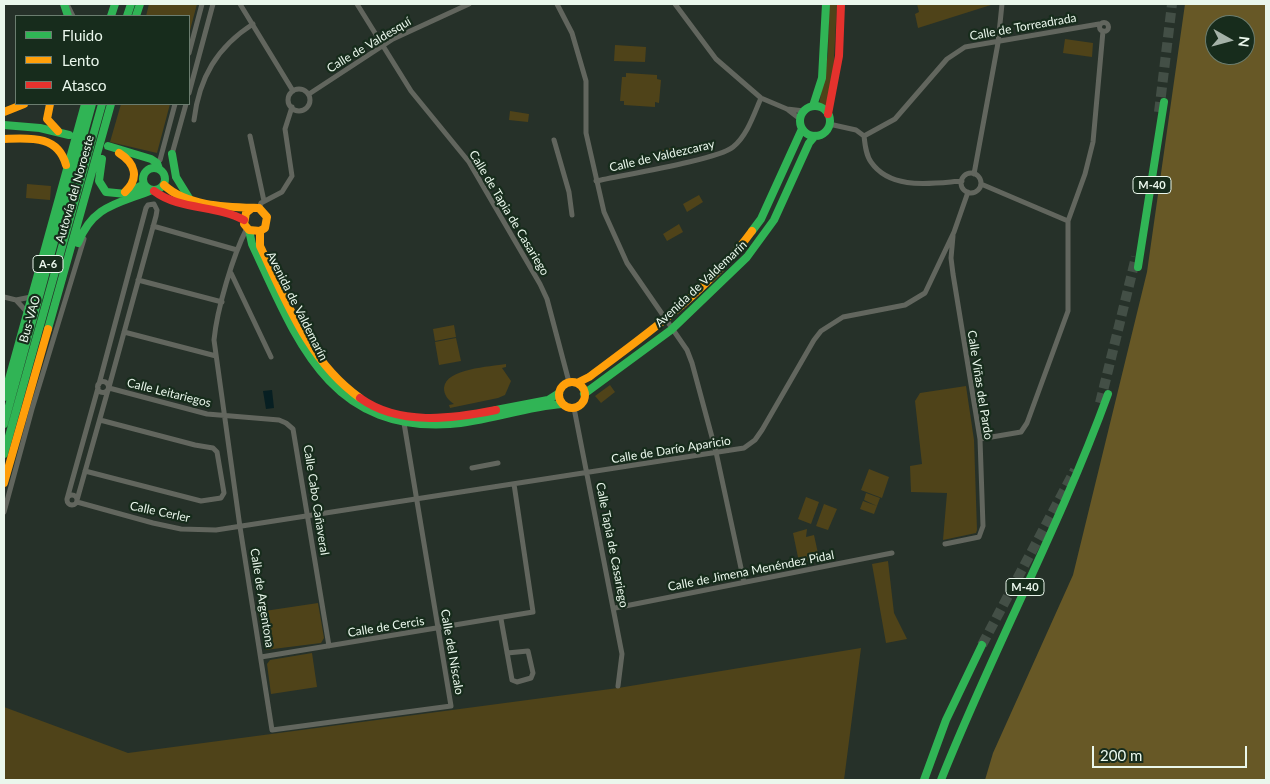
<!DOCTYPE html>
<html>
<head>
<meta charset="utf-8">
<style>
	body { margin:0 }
	#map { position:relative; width:1270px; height:784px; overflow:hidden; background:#263129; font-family:Lato,sans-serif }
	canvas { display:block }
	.frame { position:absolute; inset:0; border:5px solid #eaf7ec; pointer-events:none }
	.legend { position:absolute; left:15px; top:15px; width:175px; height:90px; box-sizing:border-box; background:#172c1c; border:1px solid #6b7d6f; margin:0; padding:6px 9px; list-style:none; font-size:15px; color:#eaf7ec }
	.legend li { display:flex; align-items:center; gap:10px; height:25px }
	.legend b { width:25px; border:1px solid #6b7d6f }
	.north { position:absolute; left:1205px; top:15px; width:50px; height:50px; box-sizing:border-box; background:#172c1c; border:1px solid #6b7d6f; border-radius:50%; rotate:97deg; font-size:14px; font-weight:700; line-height:20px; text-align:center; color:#eaf7ec }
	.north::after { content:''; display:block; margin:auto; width:18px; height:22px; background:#a5b2a8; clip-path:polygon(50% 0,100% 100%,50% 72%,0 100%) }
	.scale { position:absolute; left:1092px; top:746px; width:155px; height:22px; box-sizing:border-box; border:2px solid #eaf7ec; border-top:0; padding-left:6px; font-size:15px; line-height:18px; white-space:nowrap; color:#eaf7ec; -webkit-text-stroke:4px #172c1c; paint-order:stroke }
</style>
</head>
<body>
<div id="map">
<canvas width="1270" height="784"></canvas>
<div class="frame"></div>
<ul class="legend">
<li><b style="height:6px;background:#30b455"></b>Fluido</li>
<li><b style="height:6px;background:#ff9f0a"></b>Lento</li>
<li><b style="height:6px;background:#e5322d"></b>Atasco</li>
</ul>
<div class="north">N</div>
<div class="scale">200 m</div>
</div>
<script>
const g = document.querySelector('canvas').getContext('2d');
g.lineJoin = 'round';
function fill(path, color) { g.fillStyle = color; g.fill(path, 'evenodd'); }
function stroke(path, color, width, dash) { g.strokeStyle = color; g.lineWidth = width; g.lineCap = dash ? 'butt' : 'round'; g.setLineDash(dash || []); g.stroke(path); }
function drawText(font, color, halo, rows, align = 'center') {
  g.font = font + ' Lato,sans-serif'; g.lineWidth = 4.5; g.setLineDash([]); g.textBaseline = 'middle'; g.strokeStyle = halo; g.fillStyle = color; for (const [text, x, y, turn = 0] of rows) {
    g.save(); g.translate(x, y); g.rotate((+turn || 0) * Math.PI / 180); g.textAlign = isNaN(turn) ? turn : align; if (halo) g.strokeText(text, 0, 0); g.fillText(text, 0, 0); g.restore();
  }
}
fill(new Path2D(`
	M149,4H197L189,34V16H146Z
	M829,4H837L833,77L826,107L819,105L828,54Z
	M917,4H994L918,28L915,14L919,12Z
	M1065,39L1093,43L1092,57L1063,53Z
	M615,45L646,47L645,62L614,61Z
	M626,73L657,75V79L661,80L659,103L655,102V107L624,105V101H620L622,77H626Z
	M121,104H170L157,153L110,142Z
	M510,111L529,114L528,122L509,120Z
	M676,147L678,155L660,159L658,151Z
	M27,184L51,186L50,200L26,198Z
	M699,195L703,202L687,212L683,204Z
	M679,224L683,232L667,241L663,234Z
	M454,325L456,337L435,341L433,329Z
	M456,338L461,361L439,365L435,342Z
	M506,364V367L502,368L511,381L505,395L498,398L450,408L449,405L454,404C448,400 444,395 444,388C446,368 490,367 506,364Z
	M610,385L615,392L601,403L595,396Z
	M966,386L974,440L977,530L976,533L943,540L947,493L911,492L910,466L922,464L915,401L920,393Z
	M869,469L889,477L882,498L861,490Z
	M866,493L880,498L874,514L860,509L863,501L877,506L864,500Z
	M806,497L819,502L811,524L798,519Z
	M824,504L837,509L828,530L816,526Z
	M807,529L806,537L814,535L819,558L799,562L793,533Z
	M888,561L894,613L907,639L886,643L872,564Z
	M318,603L324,638L321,643L265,650L258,612Z
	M861,648L844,780H4V707L128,753L618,688Z
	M312,653L317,687L271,694L267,664L270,660Z`), '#4f4319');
fill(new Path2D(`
	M1185,4H1266V780H985L993,753L1073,575L1147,272ZM1215,25H1245V55H1215Z`), '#675826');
fill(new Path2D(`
	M272,390L274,408L266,409L263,391Z`), '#071f22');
stroke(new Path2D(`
	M1159,112L1172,4
	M1100,403L1136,257
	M982,645L1075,470`), '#434f46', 10, [10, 5]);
stroke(new Path2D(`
	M67,4L73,16
	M240,4L293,91
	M357,4L411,91L469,162L540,284L547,299L569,382
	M557,4L572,33L586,81V133L604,212L627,263L687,350L692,363L716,452L744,582
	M675,4L716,59L761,98L787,109L800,119
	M1099.5 27a4.5 4.5 0 1 1 9 0a4.5 4.5 0 1 1-9 0Z
	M189,53L202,4
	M288 100a11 11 0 1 1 22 0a11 11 0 1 1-22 0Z
	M189,93L213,4
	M309,94L393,39L469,4
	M787,109L804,111
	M194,120C199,78 217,47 253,24
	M829,124L856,130L864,136C865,145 866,155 871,162C891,191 933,183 962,181
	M250,136L264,201
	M864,136L895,119L947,59L965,47L1099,24
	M554,140L569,192L572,215
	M172,154L186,104
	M157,162L160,160L175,104
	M961 183a10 10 0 1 1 20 0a10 10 0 1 1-20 0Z
	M974,174L998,43L1002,4
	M596,181C622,175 717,160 733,147C747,136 754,114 761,98
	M981,184L1068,221
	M259,208L261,203L282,192L292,176L285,129L292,107
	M153,226L237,250
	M247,228C233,255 217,309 214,340L240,527L272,730L451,706L404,423
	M231,273L271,357
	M138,280L222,302
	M4,297L16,300
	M26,311L16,300L31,297
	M124,332L216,356
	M97.5 387a5.5 5.5 0 1 1 11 0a5.5 5.5 0 1 1-11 0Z
	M99,384L146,208L148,205L154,204L157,210L156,216L109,387
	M109,388L207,414L279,420L286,423L293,429L329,646
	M574,408L622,654L618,686
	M980,439L1021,432L1027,423L1068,311V221L1085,174L1093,142L1103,31
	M472,468L498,463
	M85,471L201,501L221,498L224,493L217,452L213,448L195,445L100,420
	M67 500a5 5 0 1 1 10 0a5 5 0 1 1-10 0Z
	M67,499L98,388
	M77,500L108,390
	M77,502L153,523L181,529L216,530L744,448L755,440L762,430L814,340L821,331L843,317L905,305L925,293L954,232L968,192
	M4,512L32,409L84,239
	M945,544L979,537L983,526L980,439L953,274L951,258L953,236
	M615,608L892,553
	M501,619L512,680L517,682L531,678L533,673L528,651L507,653
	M261,657L533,612L514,484`), '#62665e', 5);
stroke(new Path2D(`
	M64,4L68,16
	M111,16L115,4
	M127,16L131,4
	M136,16L140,4
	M813,106L822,78L826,4
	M800 121a15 15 0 1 1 30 0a15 15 0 1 1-30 0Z
	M4,125L40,128L69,135
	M108,146L151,159L157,163L159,169
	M172,154L176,177L189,198
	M102,159L99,181L106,192L126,194L144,184
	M143 179a11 11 0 1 1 22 0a11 11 0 1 1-22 0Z
	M249,230L252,244C296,337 327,432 450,424C488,421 524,407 562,404
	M752,231L761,219L802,129
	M78,243C93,205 118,204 152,190
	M1138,267L1164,102
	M48,329L111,104
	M584,394L671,330L747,257L774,220L809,143L815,136
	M4,397L85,104
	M496,410L548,400L559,393
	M4,424L92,104
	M4,454L102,104
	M924,780L946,720L982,645
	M941,780C993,649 1060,526 1108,394`), '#30b455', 8);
stroke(new Path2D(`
	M50,104L47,119L58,131
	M4,112L24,104
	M4,139C30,138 58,135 66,165
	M119,153C135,163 140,178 125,192
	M164,185C187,207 229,207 259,208L267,217L265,228L260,231L249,230L244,224L246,213L251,209
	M260,231V246C286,301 309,362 360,398
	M559 395a13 13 0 1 1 26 0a13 13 0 1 1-26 0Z
	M577,383L589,377C647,334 709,290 752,231
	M4,483L48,329`), '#ff9f0a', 8);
stroke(new Path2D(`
	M828,114L839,56L841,4
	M154,191C179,210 216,205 244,220
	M360,398C399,426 451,419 496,410`), '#e5322d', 8);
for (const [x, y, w] of [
	[1152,185,38],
	[48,264,30],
	[1025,587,38]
]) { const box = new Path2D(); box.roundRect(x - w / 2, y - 8.5, w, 17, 4); g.fillStyle = '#172c1c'; g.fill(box); stroke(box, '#eaf7ec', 1); }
drawText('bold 11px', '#eaf7ec', null, [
	["M-40",1152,185],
	["A-6",48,264],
	["M-40",1025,587]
]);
drawText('12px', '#eaf7ec', '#172c1c', [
	["Calle de Torreadrada",1023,27,-10],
	["Calle de Valdesquí",369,45,-31],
	["Calle de Valdezcaray",662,156,-13],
	["Autovía del Noroeste",75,189,-74],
	["Calle de Tapia de Casariego",509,213,59],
	["Avenida de Valdemarín",701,284,-43],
	["Avenida de Valdemarín",297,306,63],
	["Bus-VAO",30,319,-74],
	["Calle Viñas del Pardo",980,385,81],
	["Calle Leitariegos",169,393,14],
	["Calle de Darío Aparicio",671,450,-9],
	["Calle Cabo Cañaveral",316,500,81],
	["Calle Cerler",160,512,12],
	["Calle Tapia de Casariego",612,545,79],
	["Calle de Jimena Menéndez Pidal",751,571,-11],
	["Calle de Argentona",262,598,81],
	["Calle de Cercis",386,627,-9],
	["Calle del Níscalo",452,652,80]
]);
</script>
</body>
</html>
